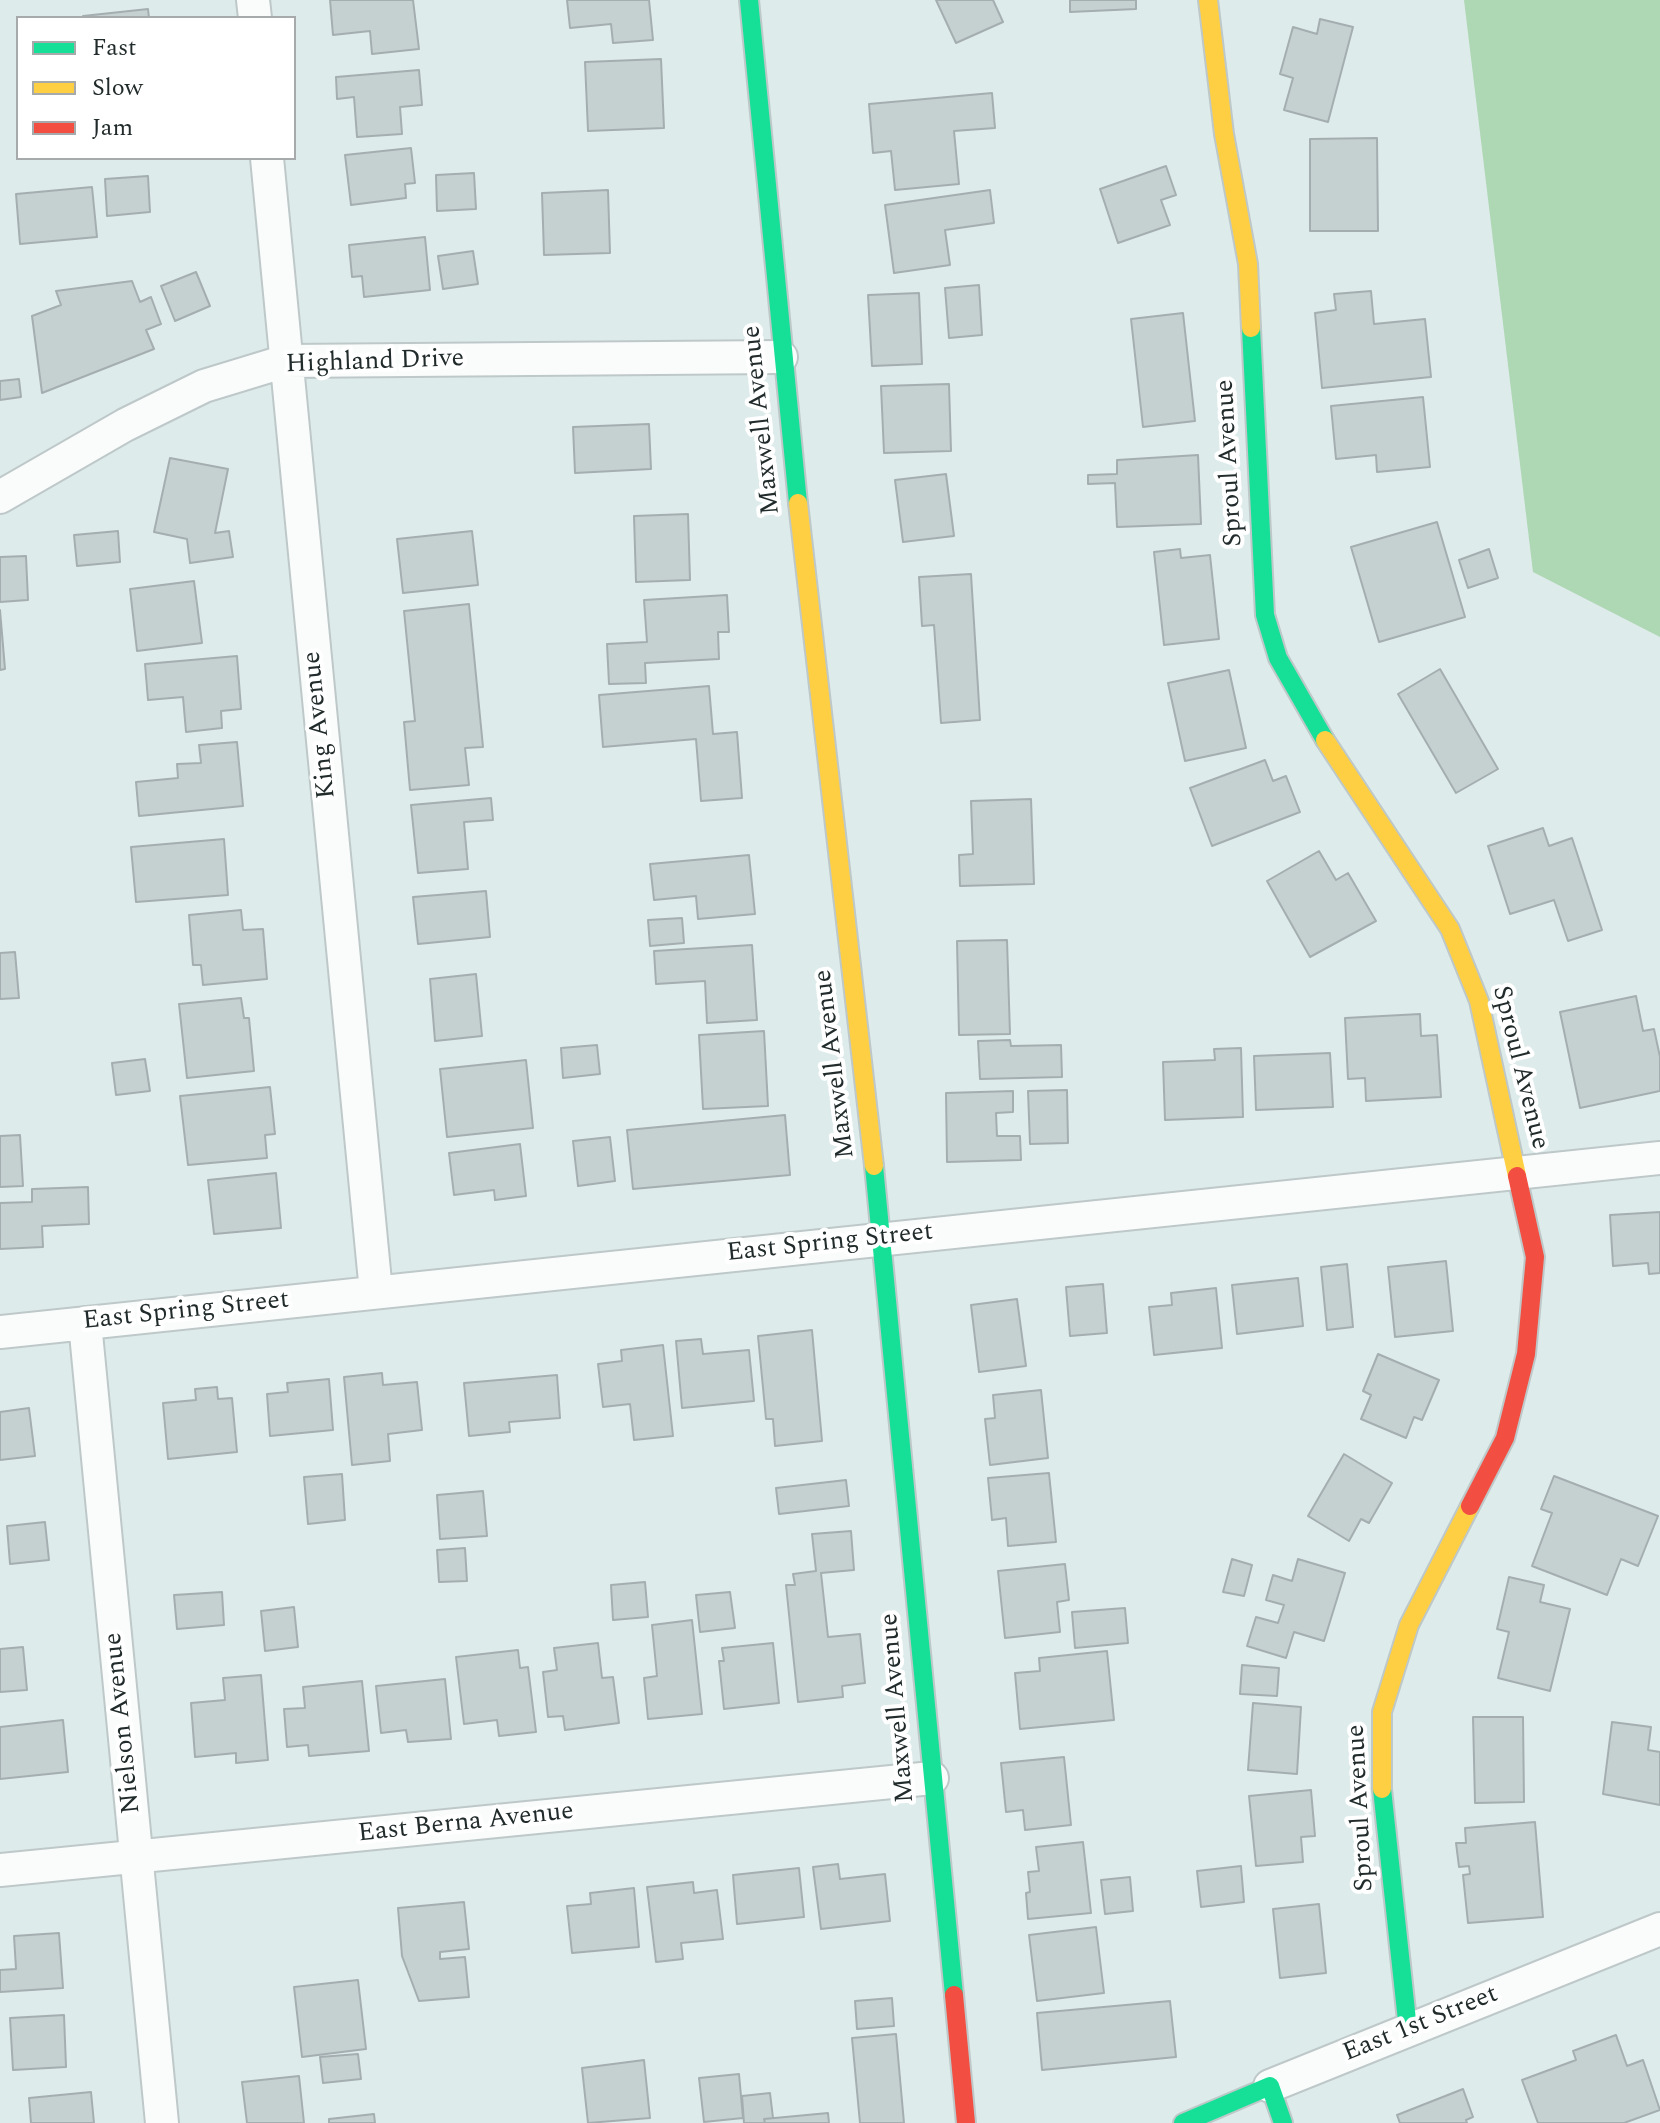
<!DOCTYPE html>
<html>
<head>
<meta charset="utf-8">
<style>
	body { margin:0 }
	#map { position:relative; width:1660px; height:2123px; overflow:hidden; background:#deebeb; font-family:Spectral,serif }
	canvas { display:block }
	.legend { position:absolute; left:16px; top:16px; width:280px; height:144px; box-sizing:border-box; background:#fff; border:2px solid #a7aaaa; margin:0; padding:10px 14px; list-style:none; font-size:24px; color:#222b2b }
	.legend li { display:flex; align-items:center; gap:16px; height:40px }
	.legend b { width:40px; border:2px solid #a7aaaa }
</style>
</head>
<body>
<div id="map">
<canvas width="1660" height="2123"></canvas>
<ul class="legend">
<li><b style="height:10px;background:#16e098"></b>Fast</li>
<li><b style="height:10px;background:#ffcf43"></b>Slow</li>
<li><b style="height:10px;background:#f24e42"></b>Jam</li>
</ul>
</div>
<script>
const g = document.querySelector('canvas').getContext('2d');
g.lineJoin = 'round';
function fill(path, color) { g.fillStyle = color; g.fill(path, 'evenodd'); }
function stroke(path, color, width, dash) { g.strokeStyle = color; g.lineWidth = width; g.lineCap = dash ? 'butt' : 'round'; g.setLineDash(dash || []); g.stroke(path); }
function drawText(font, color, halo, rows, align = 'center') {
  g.font = font + ' Spectral,serif'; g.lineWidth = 8; g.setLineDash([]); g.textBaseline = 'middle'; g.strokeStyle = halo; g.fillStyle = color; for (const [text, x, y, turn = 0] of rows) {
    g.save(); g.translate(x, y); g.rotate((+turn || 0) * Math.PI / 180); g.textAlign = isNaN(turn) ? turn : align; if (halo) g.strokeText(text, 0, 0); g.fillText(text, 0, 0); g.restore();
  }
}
fill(new Path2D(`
	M1464,0H1660V637L1533,572Z`), '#aed7b4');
const building = new Path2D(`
	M330,0H413L419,49L372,54L370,31L333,35Z
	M567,0H649L653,40L613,43L611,24L570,28Z
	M936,0H993L1003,22L956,43Z
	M1070,0H1136V9L1070,12Z
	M148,9L149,18H83V16Z
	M1320,19L1353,27L1328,122L1284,110L1293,78L1280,74L1293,27L1317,34Z
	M661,59L664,128L588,131L585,62Z
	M419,70L422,105L400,107L402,134L357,137L354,97L337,99L336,77Z
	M992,93L995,128L954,131L959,184L895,190L891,151L873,153L869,104Z
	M1377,138L1378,231H1310V139Z
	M411,148L415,183L405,184L406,198L351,205L345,155Z
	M1166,166L1176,195L1161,200L1170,225L1118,243L1100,189Z
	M474,173L476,209L437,211L436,175Z
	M148,176L150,212L107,216L105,179Z
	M92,187L97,237L20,244L16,194Z
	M608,190L610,253L544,255L542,193Z
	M990,190L994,223L945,230L950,265L894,273L885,205Z
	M425,237L430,290L364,297L362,276L352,277L349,245Z
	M473,251L478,284L443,289L438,256Z
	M196,272L210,306L175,321L161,286Z
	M132,281L140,302L151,297L161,324L146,330L154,349L42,393L32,316L61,305L56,291Z
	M979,285L982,335L949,338L945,288Z
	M1371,291L1374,324L1425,319L1431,377L1322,388L1315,313L1336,310L1334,294Z
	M919,293L922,364L872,366L868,295Z
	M1183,313L1195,421L1143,427L1131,319Z
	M19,379L21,397L0,400V381Z
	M949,384L951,451L884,453L881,386Z
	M1423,397L1430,467L1377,472L1376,455L1336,459L1331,406Z
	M649,424L651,469L575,473L573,427Z
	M1198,455L1201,524L1117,527L1115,483L1088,484V475L1117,474V460Z
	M170,458L228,469L215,533L229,531L233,557L190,563L187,539L154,532Z
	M946,474L954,536L903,542L895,480Z
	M688,514L690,580L636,582L634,516Z
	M1437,522L1465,617L1379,642L1351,547Z
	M118,531L120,562L77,566L74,535Z
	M472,531L478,585L403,593L397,539Z
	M1180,549L1181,558L1210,555L1219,639L1164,645L1154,552Z
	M1489,549L1498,578L1468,588L1459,560Z
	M26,556L28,600L0,602V557Z
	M971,574L980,720L941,723L934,625L922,626L919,577Z
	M194,581L202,643L137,651L130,589Z
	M727,595L729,632H718L719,659L645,663L646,683L609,684L607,644L647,642L644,600Z
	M469,604L483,747L465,748L469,785L410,790L404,722L415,721L404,611Z
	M0,610L5,669L0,670Z
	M237,656L241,709L221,711L222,728L186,732L183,697L148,700L145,664Z
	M1440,669L1498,769L1456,793L1398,694Z
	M1229,670L1246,748L1185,761L1168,683Z
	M709,686L713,734L737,732L742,798L701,801L696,739L603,747L599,695Z
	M237,742L243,806L139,816L136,782L178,778L177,764L201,763L199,745Z
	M1265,760L1273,781L1286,776L1300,812L1212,846L1190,788Z
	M491,798L493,820L464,822L468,869L418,873L411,805Z
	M1031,799L1034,884L960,886L959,855L973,854L971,801Z
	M1543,828L1549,846L1572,838L1602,930L1568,941L1554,900L1510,914L1488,846Z
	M224,839L228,895L136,902L131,847Z
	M1319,851L1336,880L1348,873L1376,921L1310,957L1267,881Z
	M749,855L755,914L698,919L696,896L654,900L650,864Z
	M486,891L490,937L418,944L413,897Z
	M241,910L243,930L263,929L267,979L203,985L201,965H193L189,915Z
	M682,918L684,943L650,946L648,920Z
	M1007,940L1010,1034L959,1035L957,941Z
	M752,945L757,1020L707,1023L705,981L656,984L654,951Z
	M15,952L19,998L0,999V953Z
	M476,974L482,1036L435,1041L430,979Z
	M1636,996L1643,1031L1654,1029L1660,1057V1091L1580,1108L1560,1012Z
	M241,998L244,1018H249L254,1071L187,1078L179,1004Z
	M1420,1014L1421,1036L1437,1035L1441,1097L1366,1101L1365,1078L1348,1079L1345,1018Z
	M764,1031L768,1106L703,1109L699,1035Z
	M1010,1040L1011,1046L1061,1045L1062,1077L980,1079L978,1041Z
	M597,1045L600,1074L563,1078L561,1048Z
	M1241,1048L1243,1117L1165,1120L1163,1062L1215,1060L1214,1049Z
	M1330,1053L1333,1107L1256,1110L1254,1056Z
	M145,1059L150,1091L116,1095L112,1063Z
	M526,1060L533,1128L447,1137L440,1069Z
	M270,1087L275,1134L265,1135L267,1158L188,1165L180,1096Z
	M1067,1090L1068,1143L1030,1144L1028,1091Z
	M1013,1091V1112L996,1113L997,1136H1020L1021,1160L947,1162L946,1093Z
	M785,1115L790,1175L633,1189L627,1130Z
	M20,1135L23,1186L0,1187V1136Z
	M610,1137L615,1181L578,1186L573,1141Z
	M520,1144L526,1196L495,1200L494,1190L454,1195L449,1153Z
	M276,1173L281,1228L214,1234L208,1180Z
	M88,1187L89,1224L42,1226L43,1247L0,1249V1203L32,1202V1189Z
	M1660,1212V1273L1649,1274L1648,1263L1613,1266L1610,1215Z
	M1446,1261L1453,1331L1395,1337L1388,1267Z
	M1347,1264L1353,1327L1327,1330L1321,1267Z
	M1298,1278L1303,1326L1237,1334L1232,1285Z
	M1103,1284L1107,1333L1070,1336L1066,1287Z
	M1216,1288L1222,1348L1154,1355L1149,1307L1172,1305L1171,1293Z
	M1017,1299L1026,1366L979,1372L971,1305Z
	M812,1330L822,1441L775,1446L773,1419H766L758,1336Z
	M701,1339L703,1354L749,1350L754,1401L682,1408L676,1341Z
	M663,1345L673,1436L634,1440L630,1404L603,1407L598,1364L622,1361L621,1350Z
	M1378,1354L1439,1380L1422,1420L1414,1417L1406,1438L1361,1419L1371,1395L1363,1391Z
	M382,1373L383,1385L417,1382L422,1430L388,1434L390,1461L352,1465L344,1377Z
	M557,1375L560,1418L509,1422L510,1432L469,1436L464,1383Z
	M329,1379L333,1430L270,1436L267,1394L288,1392L287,1383Z
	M217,1387L218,1399L232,1398L237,1452L168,1459L163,1403L196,1400L195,1389Z
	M1041,1390L1048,1458L990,1465L985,1419L995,1418L993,1395Z
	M29,1408L35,1456L0,1460V1412Z
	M1344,1454L1392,1483L1369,1523L1361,1519L1349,1541L1308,1516Z
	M1049,1473L1056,1542L1008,1546L1006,1518L992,1520L988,1478Z
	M342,1474L345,1520L308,1524L304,1477Z
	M1554,1476L1658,1516L1638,1566L1621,1559L1607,1595L1532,1566L1552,1513L1541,1509Z
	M846,1480L849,1506L779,1514L776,1488Z
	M483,1491L487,1536L440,1539L437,1495Z
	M45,1522L49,1560L10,1564L7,1526Z
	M851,1531L854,1570L821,1573L828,1637L860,1634L865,1683L842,1686L843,1697L798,1702L786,1585H795L793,1574L816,1571L812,1534Z
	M465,1548L467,1581L439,1582L437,1550Z
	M1232,1559L1252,1565L1244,1596L1223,1592Z
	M1298,1559L1345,1573L1324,1641L1294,1632L1286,1658L1247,1646L1256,1617L1278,1623L1284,1605L1266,1600L1273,1575L1292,1581Z
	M1065,1564L1069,1600L1057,1602L1060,1632L1005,1638L998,1571Z
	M1509,1577L1544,1585L1540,1602L1570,1609L1550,1691L1498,1678L1509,1632L1497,1629Z
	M645,1582L648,1617L613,1620L611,1585Z
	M222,1592L224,1625L177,1629L174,1595Z
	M730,1592L735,1628L700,1632L696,1595Z
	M294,1607L298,1647L265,1651L261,1611Z
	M1125,1608L1128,1643L1075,1648L1072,1612Z
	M692,1620L702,1714L648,1719L644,1678L657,1676L652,1625Z
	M598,1643L602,1678L613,1677L619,1723L565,1730L563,1716L548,1717L543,1672L557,1670L554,1648Z
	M773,1643L779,1703L724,1709L719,1661H724L722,1648Z
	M23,1647L27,1690L0,1692V1649Z
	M518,1650L520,1668L528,1667L536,1732L499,1736L497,1720L464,1724L456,1657Z
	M1107,1651L1114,1720L1020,1729L1015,1673L1040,1671L1039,1658Z
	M1242,1665L1279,1668L1277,1696L1240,1694Z
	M261,1675L268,1760L236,1763V1753L195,1757L191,1703L225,1700L223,1678Z
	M445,1679L451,1739L408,1742L406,1730L381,1733L376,1686Z
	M362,1681L369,1751L309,1756L308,1745L287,1747L284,1709L305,1708L303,1687Z
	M1253,1703L1301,1707L1297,1774L1248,1770Z
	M1473,1717H1523L1524,1802L1475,1803Z
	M63,1720L68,1772L0,1779V1727Z
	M1612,1722L1651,1727L1648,1750L1660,1752V1805L1603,1794Z
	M1064,1757L1071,1825L1025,1830L1023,1810L1006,1812L1001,1763Z
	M1311,1790L1315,1836L1301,1837L1303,1862L1256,1866L1249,1796Z
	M1535,1822L1543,1917L1468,1923L1463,1875L1470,1874L1469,1866L1459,1867L1456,1843H1466L1465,1828Z
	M1083,1842L1091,1913L1028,1919L1026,1893L1030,1892L1028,1872L1039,1871L1036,1847Z
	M838,1864L840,1879L885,1874L890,1921L821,1929L813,1867Z
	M1241,1866L1244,1902L1201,1907L1197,1871Z
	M799,1868L804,1917L737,1924L733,1875Z
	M1130,1877L1133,1911L1105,1914L1101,1880Z
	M693,1882L694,1893L717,1890L723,1939L681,1943L683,1959L656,1962L647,1887Z
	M634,1888L639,1947L572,1953L567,1906L591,1904L590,1893Z
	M464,1902L469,1949L440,1952V1959L465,1957L469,1997L419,2001L402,1956L398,1908Z
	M1319,1904L1326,1973L1280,1978L1273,1909Z
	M1096,1927L1104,1993L1037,2001L1029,1935Z
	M59,1933L63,1988L0,1992V1970L16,1969L14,1936Z
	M358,1980L366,2049L302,2057L294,1987Z
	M892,1998L894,2026L857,2029L855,2001Z
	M1170,2001L1176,2057L1042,2070L1037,2013Z
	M64,2015L66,2067L13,2070L10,2018Z
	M896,2034L904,2123H860L852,2038Z
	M1616,2035L1627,2066L1643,2060L1660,2110L1624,2123H1538L1522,2080L1576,2060L1573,2051Z
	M358,2054L361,2079L323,2083L320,2057Z
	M644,2060L650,2118L588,2123L582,2068Z
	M739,2074L743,2118L704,2122L699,2078Z
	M299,2076L304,2123H247L242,2082Z
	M1463,2089L1473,2117L1466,2120L1467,2123H1400L1397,2115Z
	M91,2092L94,2123H31L29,2098Z
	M770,2093L773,2118L764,2119L765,2123H744L742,2096Z
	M828,2113L829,2123H765L764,2119Z
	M374,2114L375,2123H329V2119Z`);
fill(building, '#c5d0d1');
stroke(building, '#a4aeb0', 2);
const street = new Path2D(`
	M253,0L255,18
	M267,158L376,1292
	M0,497L125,425L204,386L286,361L781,357
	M85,1323L162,2123
	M0,1332L1660,1158
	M0,1870L932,1778
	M1270,2086L1660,1929`);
const fast = new Path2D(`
	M749,0L798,503
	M1251,328L1265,615L1278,658L1325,740
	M874,1166L954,1995
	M1382,1789L1408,2030
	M1183,2123L1270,2086L1283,2123`);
const slow = new Path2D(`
	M1208,0L1224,134L1248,264L1251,328
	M798,503L874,1166
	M1325,740L1450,929L1479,1001L1517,1176
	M1382,1789V1712L1409,1625L1470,1506`);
const jam = new Path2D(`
	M1470,1506L1505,1438L1526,1354L1535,1257L1517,1176
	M954,1995L966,2123`);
stroke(street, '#bec8c8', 36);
stroke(fast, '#bec8c8', 22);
stroke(slow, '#bec8c8', 22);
stroke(jam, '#bec8c8', 22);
stroke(street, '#fafcfc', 32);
stroke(fast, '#16e098', 18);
stroke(slow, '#ffcf43', 18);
stroke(jam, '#f24e42', 18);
drawText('26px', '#222b2b', '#fff', [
	["Highland Drive",375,363,-2],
	["Maxwell Avenue",763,420,-96],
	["Sproul Avenue",1231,463,-93],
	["King Avenue",321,725,-96],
	["Maxwell Avenue",836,1064,-97],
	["Sproul Avenue",1519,1068,76],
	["East Spring Street",830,1244,-6],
	["East Spring Street",186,1312,-6],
	["Maxwell Avenue",899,1708,-95],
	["Nielson Avenue",124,1723,-96],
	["Sproul Avenue",1362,1808,-93],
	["East Berna Avenue",466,1824,-6],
	["East 1st Street",1421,2025,-22]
]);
</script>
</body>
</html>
